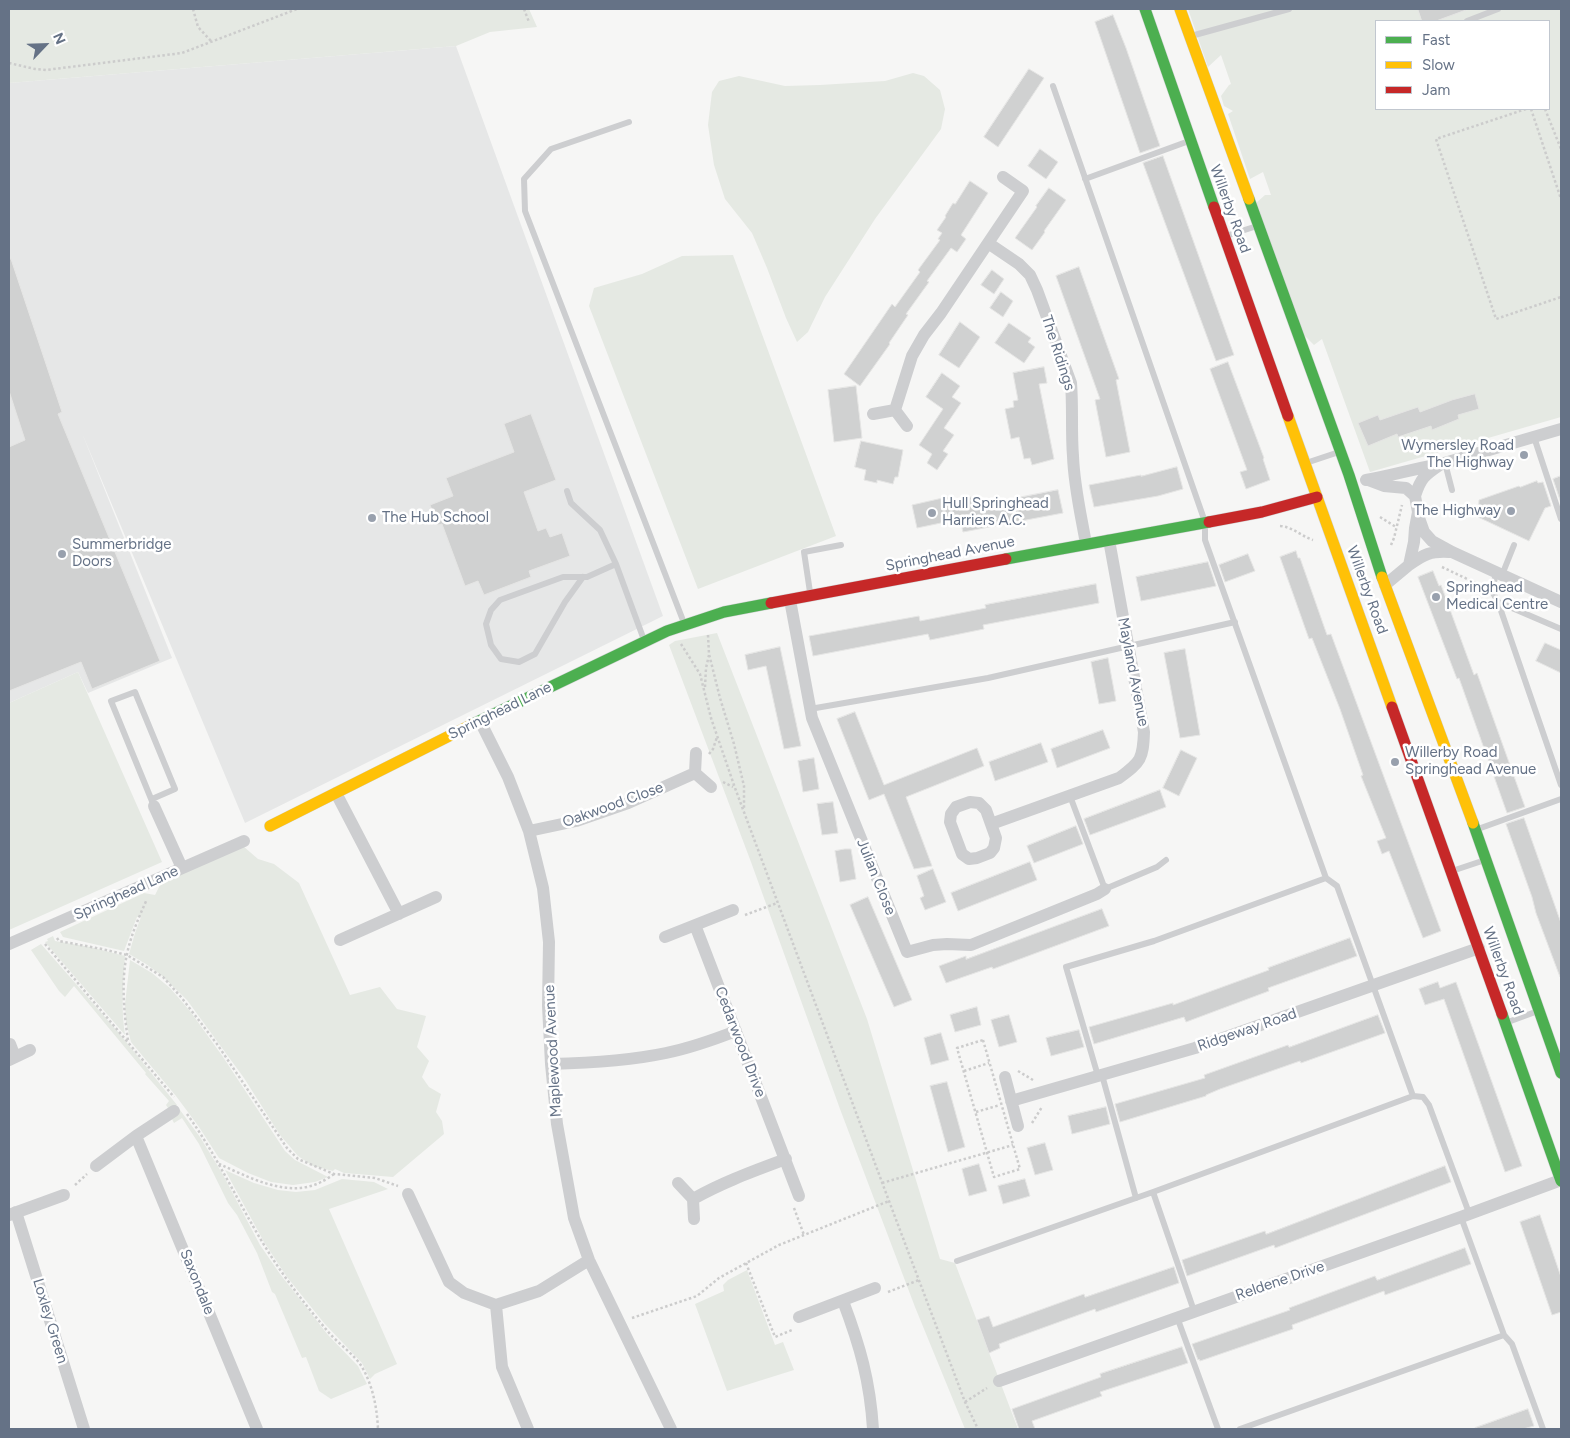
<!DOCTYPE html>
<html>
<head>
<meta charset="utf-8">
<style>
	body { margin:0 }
	#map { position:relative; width:1570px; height:1438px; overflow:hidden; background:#f6f6f5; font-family:Figtree,sans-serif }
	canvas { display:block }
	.frame { position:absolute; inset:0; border:10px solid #657286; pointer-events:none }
	.legend { position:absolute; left:1375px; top:20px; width:175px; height:90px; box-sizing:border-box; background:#fff; border:1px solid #c1c7cf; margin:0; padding:6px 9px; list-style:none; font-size:15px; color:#657286 }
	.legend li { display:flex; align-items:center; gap:10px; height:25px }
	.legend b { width:25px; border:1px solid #c1c7cf }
	.north { position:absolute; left:20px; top:20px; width:50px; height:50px; -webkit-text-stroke:4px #fff; paint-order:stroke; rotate:66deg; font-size:14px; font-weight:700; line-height:20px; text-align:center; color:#657286 }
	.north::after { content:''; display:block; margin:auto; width:18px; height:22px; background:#657286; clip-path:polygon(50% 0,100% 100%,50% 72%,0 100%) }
</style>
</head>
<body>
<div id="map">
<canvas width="1570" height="1438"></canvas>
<div class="frame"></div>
<ul class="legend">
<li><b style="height:6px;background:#4caf50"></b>Fast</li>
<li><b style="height:6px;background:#ffc107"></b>Slow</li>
<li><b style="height:6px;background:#c62828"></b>Jam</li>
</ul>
<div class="north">N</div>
</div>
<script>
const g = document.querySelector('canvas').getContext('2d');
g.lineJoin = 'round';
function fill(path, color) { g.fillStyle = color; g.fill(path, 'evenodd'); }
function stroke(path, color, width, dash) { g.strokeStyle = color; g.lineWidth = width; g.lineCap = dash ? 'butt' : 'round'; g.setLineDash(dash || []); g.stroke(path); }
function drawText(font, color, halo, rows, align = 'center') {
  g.font = font + ' Figtree,sans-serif'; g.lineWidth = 5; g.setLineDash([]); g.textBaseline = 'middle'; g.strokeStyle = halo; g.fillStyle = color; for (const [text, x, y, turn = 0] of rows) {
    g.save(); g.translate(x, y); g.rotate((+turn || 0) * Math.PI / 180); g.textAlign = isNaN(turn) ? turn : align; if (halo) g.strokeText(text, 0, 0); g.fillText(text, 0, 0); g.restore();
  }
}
fill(new Path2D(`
	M456,46L663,616L245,823L82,433L172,658L88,693L78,672L9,703V83Z`), '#e6e7e7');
fill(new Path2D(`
	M9,9H529L537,27L490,32L456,46L9,83Z
	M1188,9H1561V417L1370,472L1322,339L1314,345L1299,330L1256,203L1265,195H1271L1263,172L1250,179L1228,114L1233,111L1224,106L1221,96L1229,85L1231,84L1221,55L1208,67ZM1376,21H1549V109H1376Z
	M913,73L924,76L940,90L945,109L941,129L875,219L825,297L808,332L797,342L786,318L767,268L752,233L725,199L714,165L708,125L712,92L719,81L739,76L785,86L820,85L885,81Z
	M733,255L836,536L698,589L589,306L594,288L642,274L682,256Z
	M717,633L867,1019L940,1259L955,1263L1018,1429H965L915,1307L840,1109L751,862L669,645L675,641Z
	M78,672L162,862L9,930V703Z
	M243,846L258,859L274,864L299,883L350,995L380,987L397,1009L426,1016L417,1047L429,1061L422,1077L429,1087L441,1094L436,1112L442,1121L444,1134L393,1177L344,1173L335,1169L333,1171L313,1166L298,1156L280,1135L244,1078L187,1000L161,975L146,964L129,954L135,933L141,917H137L124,951L63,937L60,932L144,893L155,895L162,881Z
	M53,936L55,941L90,947L125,956C123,983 121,1008 125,1035L45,942L48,941L47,939Z
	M41,944L119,1033L177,1105L170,1111L166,1105L169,1101L145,1074L146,1073L74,986L65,997L59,991L31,950Z
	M130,960L152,973L170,988L190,1011L223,1057L285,1151L295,1160L328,1177L315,1182L293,1185L271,1182L248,1173L219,1158L199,1127L176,1096L131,1042L126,1022L125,1004Z
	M180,1110L200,1137L222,1173L260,1245L280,1274L328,1335L358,1366L367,1384L331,1399L319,1391L306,1357L302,1358L275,1294L272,1292L257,1253L237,1215L228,1203L199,1144L182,1118L174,1123L171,1117Z
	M225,1170L254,1183L278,1190L296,1192L315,1190L342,1179L374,1182L388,1189L329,1209L397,1364L375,1374L370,1379L362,1363L324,1323L287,1277L264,1242Z
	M747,1270L775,1345L783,1342L794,1370L727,1391L695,1304L724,1291L723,1285L728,1280Z`), '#e5e9e3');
const building = new Path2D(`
	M1418,9H1465L1466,10L1436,21H1422Z
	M1113,15L1126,48L1160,146L1140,153L1095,22Z
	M1029,69L1044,78L998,147L984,137Z
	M1040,149L1058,162L1046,179L1028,166Z
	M1163,156L1234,355L1216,361L1143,163Z
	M970,181L988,193L961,235L966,239L957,252L951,248L927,281L929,282L906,314L908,315L889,343L890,344L860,386L844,374L892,304L895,307L920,272L918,270L940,240L938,239L942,233L937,230L946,217L945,216L953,203L955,204Z
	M1049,188L1066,200L1044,231L1045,232L1032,250L1015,238L1037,207L1036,206Z
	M11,259L62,412L58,414L160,661L92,689L81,662L9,691V447L25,440L9,391V260Z
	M1079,267L1119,379L1116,380L1130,452L1106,457L1095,400L1100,399L1056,276Z
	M992,270L1004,279L994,294L981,285Z
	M1001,292L1013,301L1003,317L990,308Z
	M960,322L980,337L959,368L939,355Z
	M1009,323L1031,338L1028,342L1035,347L1024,363L995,343Z
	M1228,362L1264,458L1263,459L1270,480L1246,489L1240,472L1247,470L1210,369Z
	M1044,367L1047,383L1039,384L1054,459L1032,465L1030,458L1024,459L1019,437L1011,439L1005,409L1014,407L1013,401L1018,400L1013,373Z
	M942,373L960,386L952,397L961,403L944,428L954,435L943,451L948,454L937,470L927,463L932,454L919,445L943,409L926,397Z
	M856,386L862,438L834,442L828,390Z
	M1475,394L1479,409L1458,415L1459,419L1432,430L1431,426L1398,437L1397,434L1368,446L1358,423L1378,415L1380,420L1418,407L1420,412L1452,400Z
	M531,414L556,480L524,492L538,531L546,528L550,537L562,533L570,556L529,571L531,577L484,595L478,581L465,586L442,524L438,525L430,505L453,496L446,478L514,452L504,424Z
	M861,441L903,450L898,477H895L893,484L877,480V483L864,480L866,470L855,467Z
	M1177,467L1183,489L1158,496L1094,507L1089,485L1141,475V476Z
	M1561,476V503L1553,479Z
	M1537,481L1538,483L1543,482L1551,506L1545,508L1529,541L1478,517L1479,500L1519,486L1520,487Z
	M1058,490L1063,513L963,532L960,519L917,528L912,505L947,497L948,501L971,497L974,510L998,505L997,502Z
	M1296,551L1298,558H1300L1327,635L1331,634L1441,931L1423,938L1389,851L1382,854L1377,841L1386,838L1361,776L1363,775L1340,709L1312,638L1309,639L1280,557Z
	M1248,554L1255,571L1225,582L1219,565Z
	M1208,562L1216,586L1141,601L1136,577Z
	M1433,571L1439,586L1441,585L1474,675L1477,673L1525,807L1507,813L1459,678L1457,679L1418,577Z
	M1096,584L1099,603L983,625L984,629L930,640L928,634L813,656L809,636L919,616L920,621L986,608L985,605Z
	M1545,643L1561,650V673L1536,661Z
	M780,647L801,746L784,749L766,666L748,670L745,655Z
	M1185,649L1200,735L1180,738L1164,653Z
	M1108,658L1116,701L1099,704L1091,662Z
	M855,712L884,785L977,748L984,766L906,797L932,866L914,869L884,794L869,800L837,719Z
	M1103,730L1110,748L1057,768L1051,749Z
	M1041,743L1048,762L995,781L989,762Z
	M1181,750L1197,758L1179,796L1163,788Z
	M814,758L819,789L803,792L798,761Z
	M1160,790L1166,807L1090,835L1084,819Z
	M833,802L838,833L822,835L817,804Z
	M1524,818L1561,923V977H1560L1536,913L1532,897L1506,824Z
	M1076,826L1083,844L1034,863L1027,846Z
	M845,849H851L856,879L840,882L835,851Z
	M1030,862L1037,880L958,911L951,893Z
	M933,869L946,902L925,910L920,898L924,896L917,876Z
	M868,897L912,1000L894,1007L850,905Z
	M1102,909L1109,926L993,969L992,967L946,983L939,966L966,956V959Z
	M1350,938L1357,956L1268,988L1269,991L1186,1022L1184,1017L1094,1044L1089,1027L1173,1003V1005L1269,970L1268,968Z
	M1438,982L1440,988L1456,982L1522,1166L1505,1172L1444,999L1425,1005L1419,989Z
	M977,1007L981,1025L955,1032L950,1015Z
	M1009,1015L1017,1042L999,1047L991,1020Z
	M1378,1015L1385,1033L1301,1063L1300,1061L1220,1089L1206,1095V1096L1120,1122L1115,1104L1205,1078L1204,1075L1288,1045L1289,1047Z
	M1079,1030L1084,1047L1051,1056L1046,1038Z
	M941,1033L949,1060L931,1065L924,1038Z
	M947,1082L965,1147L948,1152L930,1086Z
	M1106,1107L1110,1124L1072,1134L1068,1116Z
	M1045,1143L1053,1170L1035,1175L1027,1148Z
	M979,1164L987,1191L969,1196L962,1169Z
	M1445,1166L1451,1182L1275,1248L1274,1245L1187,1276L1182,1260L1265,1231L1266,1234Z
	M1025,1179L1030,1196L1003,1204L998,1186Z
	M1540,1215L1561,1277V1312L1552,1315L1520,1222Z
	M1465,1248L1471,1264L1385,1295L1384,1291L1292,1325L1293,1329L1200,1361L1199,1359L1198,1360L1192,1344L1290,1310L1289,1308L1375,1276L1377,1280Z
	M1174,1267L1179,1283L1096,1312L1095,1309L1012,1339L999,1344L1000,1348L989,1353L977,1320L989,1316L993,1327L1084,1294L1085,1297Z
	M1182,1347L1188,1363L1100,1392L1102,1396L1032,1421L1035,1429H1019L1012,1409L1101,1377L1100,1374Z
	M1528,1409L1534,1426L1523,1429H1475V1428Z`);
fill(building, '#d0d1d1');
stroke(building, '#e5e5e4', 1);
const fast = new Path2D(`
	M1145,9L1214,207
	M1249,199L1349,475L1382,577
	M1006,559L1209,522
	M473,724L667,631L724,612L771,603
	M1473,823L1561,1073
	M1502,1014L1561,1181`);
const slow = new Path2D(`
	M1180,9L1249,199
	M1288,416L1392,707
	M1382,577L1473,823
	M270,826L473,724`);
const jam = new Path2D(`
	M1214,207L1288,416
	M1209,522L1262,512L1317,497
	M771,603L1006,559
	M1392,707L1502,1014`);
stroke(fast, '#d1d3d4', 12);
stroke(slow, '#d1d3d4', 12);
stroke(jam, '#d1d3d4', 12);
stroke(new Path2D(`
	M193,9L198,27L211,41
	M524,9L529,22
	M9,63L35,69L46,70L182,53L297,9
	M1526,109L1436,139L1496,319L1561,297
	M1531,109L1561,199
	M1545,109L1561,149
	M1380,517L1396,527
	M1280,526C1293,527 1301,536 1313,540
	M1391,545L1394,538L1402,505
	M1442,567L1482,586
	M708,635L709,654L720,698L734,744L744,786V810
	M681,644L700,674L711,718L735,788L889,1201L965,1402L978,1429
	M705,687L706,668L709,655
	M709,754L713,749L717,737
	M723,782L733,787
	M745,915L777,903
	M57,938L59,941L102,949L127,955L163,977L181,997L217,1044L287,1148L298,1159L334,1174L375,1178L398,1186
	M45,944L174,1097
	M128,1040C124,1013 121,981 127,954C131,935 139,917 147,899
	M983,1040L1020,1169L994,1177L957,1048Z
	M964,1071L989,1063
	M1018,1071L1033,1080
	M976,1112L1000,1105
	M187,1114C223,1164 246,1221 281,1271C296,1293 313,1314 330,1334C340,1345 355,1355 362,1367C373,1386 377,1408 378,1429
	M1032,1123L1042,1107
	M219,1164C249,1177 288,1199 321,1182C325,1180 330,1177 334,1174
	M882,1183L1013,1145
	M75,1185L87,1174
	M794,1208L804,1235
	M746,1263L775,1337L792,1330
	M888,1292L919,1280
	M632,1318L697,1296L719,1278L779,1245L889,1201
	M965,1402L987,1388`), '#ccc', 2.5, [2.5, 2.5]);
stroke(new Path2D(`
	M1467,21L1498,9
	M1191,36L1289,9
	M1053,86L1205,522V540L1326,878L1337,886L1413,1096L1423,1097L1429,1105L1469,1213
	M629,122L551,149L524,179L525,211L684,623
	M1085,179L1189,141
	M1226,236L1257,226
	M1534,437L1561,519
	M1306,463L1339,452
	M1445,463L1452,490
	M567,491L571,503L600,530L616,564
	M1496,573L1492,591L1498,602L1561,629
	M1502,575L1514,545
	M583,577L565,602L535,654L519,662L501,659L491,645L486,624L491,610L500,600L563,577H587L616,564L644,640
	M810,592L804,552L841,545
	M1498,602L1561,785
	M810,709L988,678L1235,622
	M1070,796L1105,889L1157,867L1166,860
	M152,799L175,789L135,692L111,701L154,806
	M1478,829L1561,799
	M1452,871L1485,860
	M1508,1022L1538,1011
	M1102,1075L1136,1198
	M1098,1076L1066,967L1154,941L1326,878
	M1153,1192L1194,1311
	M1461,1217L1504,1335L1512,1344L1543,1429
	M957,1261L1153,1192L1413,1096
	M1177,1317L1218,1429
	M1240,1429L1504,1335`), '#cdced0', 6);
stroke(new Path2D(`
	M988,243L1019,264L1030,275L1037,290L1071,383C1073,407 1071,432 1073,456C1074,486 1081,515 1086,544
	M895,410L912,356L924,335L941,313L1023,191L1003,177
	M873,414L895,410L907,426
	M1366,480C1390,476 1413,469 1436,465
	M1368,480L1384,486L1406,488L1415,496
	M1415,496C1421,477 1425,475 1441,464L1561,429
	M1418,515L1424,532L1432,541L1452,552L1561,602
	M1409,565C1424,554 1431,551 1449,552
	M1385,585L1409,565L1414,542L1415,528L1418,512L1415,496
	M790,600L812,718L907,952L933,945L947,944L971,945L1097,894L1105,889
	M480,721L508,777L529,831L543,888L549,942L548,1006L551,1064L557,1124L574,1218L589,1260L671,1429
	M696,753L695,773L711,787
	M336,793L399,914
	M970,802L979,803L986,810L996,838L994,848L990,853L977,858L969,859L962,854L950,822L951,814L956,807Z
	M154,806L182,868
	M991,824L1119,778C1141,762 1143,759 1144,732L1109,540
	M529,831L576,821L628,803L695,773
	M695,925L799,1196
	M665,937L733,910
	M340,940L436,897
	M9,944L244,841
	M10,1044L15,1057
	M9,1060L30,1050
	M551,1064C589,1063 628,1061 666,1053C690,1048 713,1040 736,1031
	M1005,1077L1018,1126
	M1011,1101L1195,1048L1479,948
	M136,1136L257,1429
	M96,1166L136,1136L174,1111
	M678,1183L693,1199L694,1219
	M408,1194L449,1282L464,1293L496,1305L539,1291L589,1260
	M693,1199C723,1182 754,1171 786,1159
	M16,1212L84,1429
	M9,1215L64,1195
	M843,1301C860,1346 870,1381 873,1429
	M496,1305L502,1367L528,1429
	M799,1317L875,1288
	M999,1381L1461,1217L1561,1180`), '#cdced0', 12);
stroke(fast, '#4caf50', 11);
stroke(slow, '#ffc107', 11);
stroke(jam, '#c62828', 11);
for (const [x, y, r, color] of [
	[1524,455,5,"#98a0ad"],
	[1511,511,5,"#98a0ad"],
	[932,513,5,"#98a0ad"],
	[372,518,5,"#98a0ad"],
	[62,554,5,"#98a0ad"],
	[1436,597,5,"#98a0ad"],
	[1395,762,5,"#98a0ad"]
]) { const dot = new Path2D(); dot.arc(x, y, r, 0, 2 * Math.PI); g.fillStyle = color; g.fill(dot); stroke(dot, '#fff', 2); }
drawText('15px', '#657286', '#fff', [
	["Willerby Road",1230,209,70],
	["The Ridings",1058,353,72],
	["Springhead Avenue",950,554,-11],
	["Willerby Road",1367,590,70],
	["Mayland Avenue",1133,672,79],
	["Springhead Lane",500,711,-26],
	["Oakwood Close",613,805,-20],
	["Julian Close",876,877,68],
	["Springhead Lane",126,893,-24],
	["Willerby Road",1503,971,70],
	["Ridgeway Road",1247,1030,-19],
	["Cedarwood Drive",740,1042,69],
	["Maplewood Avenue",553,1051,-93],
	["Reldene Drive",1280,1281,-19],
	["Saxondale",197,1282,68],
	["Loxley Green",50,1321,73]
]);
drawText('15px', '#657286', '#fff', [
	["Wymersley Road",1514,446,"right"],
	["The Highway",1514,463,"right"],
	["Hull Springhead",942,504],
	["Harriers A.C.",942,521],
	["The Highway",1501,511,"right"],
	["The Hub School",382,518],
	["Summerbridge",72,545],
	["Doors",72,562],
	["Springhead",1446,588],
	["Medical Centre",1446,605],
	["Willerby Road",1405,753],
	["Springhead Avenue",1405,770]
], 'left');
</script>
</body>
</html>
